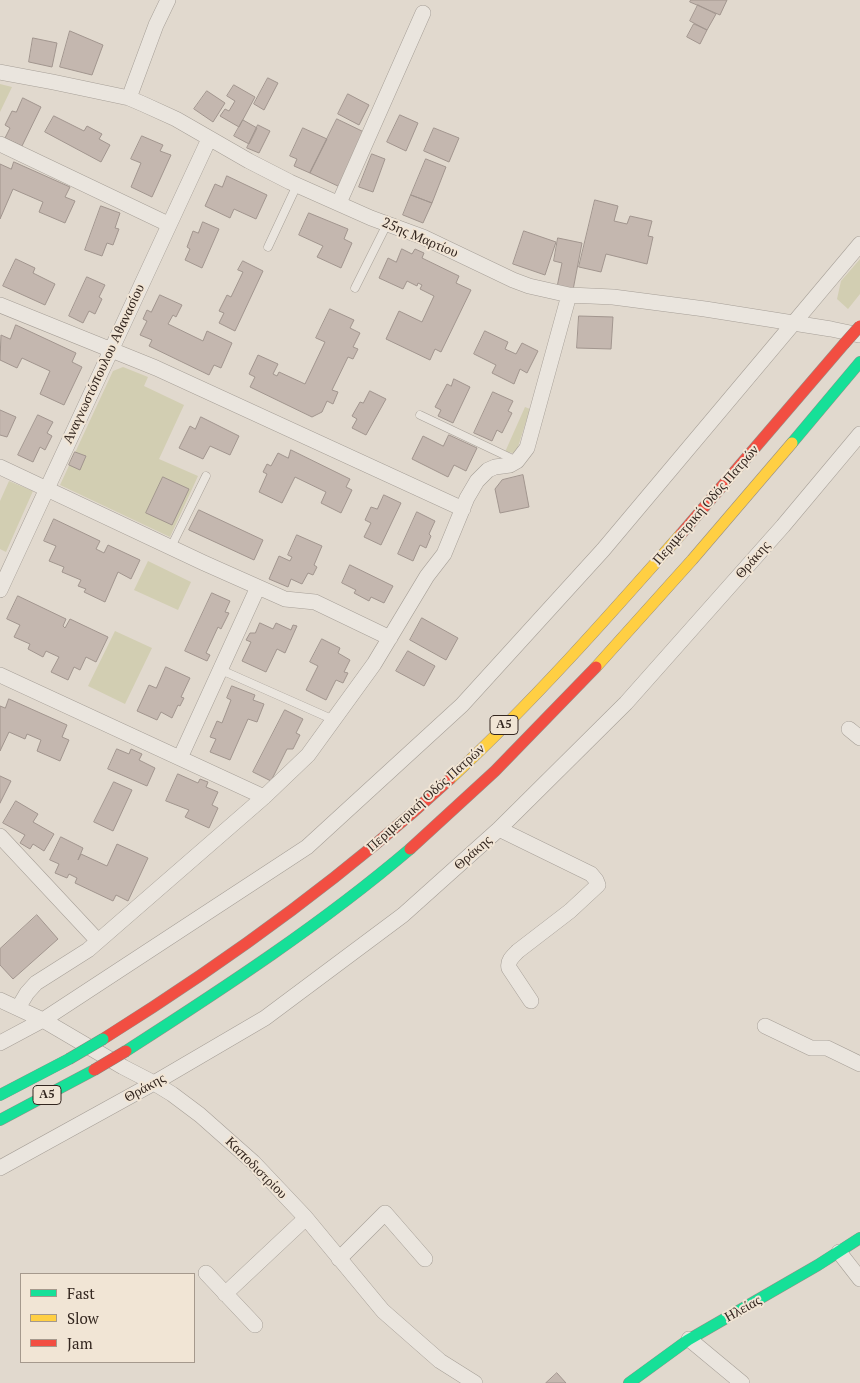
<!DOCTYPE html>
<html>
<head>
<meta charset="utf-8">
<style>
	body { margin:0 }
	#map { position:relative; width:860px; height:1383px; overflow:hidden; background:#e1d9ce; font-family:"PT Serif",serif }
	canvas { display:block }
	.legend { position:absolute; left:20px; top:1273px; width:175px; height:90px; box-sizing:border-box; background:#f1e5d5; border:1px solid #a5998d; margin:0; padding:6px 9px; list-style:none; font-size:15px; color:#342720 }
	.legend li { display:flex; align-items:center; gap:10px; height:25px }
	.legend b { width:25px; border:1px solid #a5998d }
</style>
</head>
<body>
<div id="map">
<canvas width="860" height="1383"></canvas>
<ul class="legend">
<li><b style="height:6px;background:#16e098"></b>Fast</li>
<li><b style="height:6px;background:#ffcf43"></b>Slow</li>
<li><b style="height:6px;background:#f24e42"></b>Jam</li>
</ul>
</div>
<script>
const g = document.querySelector('canvas').getContext('2d');
g.lineJoin = 'round';
function fill(path, color) { g.fillStyle = color; g.fill(path, 'evenodd'); }
function stroke(path, color, width, dash) { g.strokeStyle = color; g.lineWidth = width; g.lineCap = dash ? 'butt' : 'round'; g.setLineDash(dash || []); g.stroke(path); }
function drawText(font, color, halo, rows, align = 'center') {
  g.font = font + ' "PT Serif",serif'; g.lineWidth = 4; g.setLineDash([]); g.textBaseline = 'middle'; g.strokeStyle = halo; g.fillStyle = color; for (const [text, x, y, turn = 0] of rows) {
    g.save(); g.translate(x, y); g.rotate((+turn || 0) * Math.PI / 180); g.textAlign = isNaN(turn) ? turn : align; if (halo) g.strokeText(text, 0, 0); g.fillText(text, 0, 0); g.restore();
  }
}
fill(new Path2D(`
	M0,84L12,87L0,112Z
	M860,259V294L848,309L837,299L841,281Z
	M123,367L148,377L144,386L184,405L159,459L198,476L170,537L60,485L113,371Z
	M525,407L530,409L517,450L514,453L505,452Z
	M9,481L33,491L6,552L0,549V501Z
	M148,561L191,582L178,610L134,590Z
	M115,631L152,648L125,704L88,686Z`), '#d2ceb2');
const building = new Path2D(`
	M691,0H727L720,15L690,2Z
	M698,5L716,14L707,30L690,21Z
	M694,24L707,30L700,44L687,37Z
	M70,31L103,45L92,75L60,67Z
	M33,38L57,43L52,67L29,62Z
	M268,78L278,83L264,110L254,104Z
	M234,85L255,97L239,127L220,116L225,109L229,111L235,101L227,96Z
	M207,91L225,103L213,122L194,109Z
	M348,94L369,105L359,125L338,114Z
	M23,98L41,107L22,146L5,138L10,128L5,125L12,111L16,112Z
	M400,115L418,123L406,151L387,142Z
	M54,116L84,131L87,126L102,134L99,139L110,145L101,162L45,132Z
	M337,119L366,133L340,187L310,173Z
	M243,120L257,128L249,144L234,136Z
	M258,125L270,131L259,153L247,148Z
	M303,128L327,139L310,173L294,166L297,159L290,156Z
	M434,128L459,138L449,162L424,151Z
	M142,136L163,145L160,151L171,155L152,197L131,187L141,163L131,159Z
	M372,154L385,159L373,192L359,187Z
	M426,159L446,167L432,203L411,195Z
	M14,162L70,187L65,197L75,201L65,223L39,212L43,202L13,189L0,219V164L11,169Z
	M227,176L267,195L256,219L234,209L230,218L205,206L215,184L222,187Z
	M411,195L432,203L423,223L403,215Z
	M595,200L618,206L614,221L627,224L630,216L652,221L648,236L653,237L647,264L606,254L601,272L579,267Z
	M101,206L120,213L115,228L119,229L113,245L107,243L102,256L85,250Z
	M309,213L348,229L344,239L352,243L341,268L317,257L323,246L299,235Z
	M203,222L219,229L202,268L185,260L190,249L187,247L193,231L198,233Z
	M524,231L556,242L545,275L513,264Z
	M558,238L582,243L573,290L557,287L562,263L554,261Z
	M402,249L412,254L415,249L424,253L422,258L459,276L456,283L471,290L441,352L435,349L430,360L386,339L399,311L422,322L434,296L420,289L422,285L418,283L417,286L407,281L403,289L379,278L388,258L396,262Z
	M16,259L35,268L33,273L55,284L45,305L3,286Z
	M243,261L263,271L235,331L219,323L224,313L219,311L227,295L231,297L243,272L238,270Z
	M87,277L105,285L99,297L102,299L95,314L89,311L83,323L69,316Z
	M160,295L182,305L176,317L173,315L168,324L203,341L207,331L232,343L221,368L214,365L209,375L149,346L152,340L140,335L147,321L143,319L147,310L151,312Z
	M330,309L354,320L350,328L360,333L353,347L358,349L353,359L348,357L332,390L338,392L333,404L327,401L322,412L312,417L250,387L255,377L249,374L258,355L278,364L273,374L277,376L279,372L305,384L325,342L316,338Z
	M579,316L613,317L611,349L577,348Z
	M16,325L76,353L72,362L82,367L64,405L40,394L50,371L22,358L17,368L0,360L1,335L10,339Z
	M485,331L508,342L505,349L516,354L522,343L538,351L527,373L520,369L514,384L492,373L496,365L474,354Z
	M454,379L470,387L453,423L438,416L441,410L435,407L447,384L451,386Z
	M370,391L386,399L366,435L352,428L357,419L352,416L360,402L363,403Z
	M493,392L513,401L508,411L512,413L502,433L497,430L492,441L474,433Z
	M0,410L16,417L7,437L0,435Z
	M38,415L53,422L47,433L52,436L45,450L40,447L33,462L18,455Z
	M201,417L239,436L230,455L210,446L203,459L179,448L190,426L195,429Z
	M449,435L477,448L466,471L454,465L448,477L412,459L423,436L443,446Z
	M291,450L350,479L346,487L352,490L341,513L321,503L326,492L295,477L282,503L259,492L267,474L263,472L267,464L271,466L278,453L288,458Z
	M75,452L86,456L80,470L69,465Z
	M523,475L529,507L500,513L495,489L502,480Z
	M163,477L189,489L172,525L146,513Z
	M384,495L401,503L381,545L364,537L371,523L365,520L371,507L377,509Z
	M199,510L263,540L254,560L189,530Z
	M417,512L435,521L429,534L431,536L426,548L420,545L413,561L398,554Z
	M54,519L100,541L96,549L104,553L108,545L140,560L131,579L118,572L105,602L84,592L86,589L78,586L81,580L62,572L64,567L49,561L56,546L44,541Z
	M297,535L322,546L314,565L317,567L313,575L308,573L302,584L291,579L288,587L269,579L279,556L290,561L292,557L288,555Z
	M350,565L393,586L384,603L371,597L369,601L354,593L356,590L342,583Z
	M212,593L230,601L225,612L229,613L221,629L218,627L206,653L210,655L207,661L185,651Z
	M18,596L66,619L63,626L65,628L70,619L108,637L96,662L86,657L80,670L74,667L68,680L51,672L59,657L46,651L43,657L28,649L30,644L14,637L20,625L7,619Z
	M422,618L458,638L446,660L410,640Z
	M260,623L273,629L276,623L291,630L293,625L297,626L285,653L277,649L266,672L242,661L251,642L246,640L250,633H255Z
	M322,639L340,648L338,653L350,660L344,672L348,673L343,683L336,680L326,700L306,690L318,666L310,662Z
	M408,651L435,666L424,686L396,671Z
	M166,667L190,678L181,697L184,698L180,706L178,705L172,718L161,712L157,720L137,711L149,685L156,688Z
	M232,686L255,695L253,700L264,704L257,722L248,719L230,760L210,752L216,739L210,737L217,721L222,723L231,700L227,698Z
	M9,699L67,725L62,737L69,740L60,761L37,751L41,740L27,734L25,739L9,732L0,751V706L5,708Z
	M285,710L303,719L296,733L300,735L293,749H287L271,781L253,772Z
	M117,749L129,754L131,749L142,754L139,760L155,768L147,786L108,769Z
	M178,774L198,783L200,779L208,782L206,787L218,792L212,805L218,808L209,828L185,817L189,810L166,801Z
	M0,776L11,781L0,803Z
	M114,782L132,790L113,831L94,822Z
	M16,801L38,814L33,822L54,834L44,851L33,844L30,849L20,843L25,835L3,823Z
	M61,837L83,848L78,860L81,854L107,866L117,844L148,858L128,901L116,895L113,901L75,883L77,878L69,874L67,878L55,873L59,864L50,860Z
	M37,915L58,939L13,979L0,965V949Z
	M557,1373L566,1383H546Z`);
fill(building, '#c4b7af');
stroke(building, '#a1958e', 1);
const lane = new Path2D(`
	M268,247L297,185
	M355,288L387,224
	M420,415L517,461
	M171,547L206,476
	M220,671L228,673L334,720`);
const street = new Path2D(`
	M0,72L53,82L129,98L143,104L176,119L249,161L290,182L371,218L423,237L513,280L529,286L569,295L613,297L705,309L831,329L859,335
	M129,98L156,25L168,0
	M0,144L168,224
	M339,203L423,13
	M0,305L156,368L463,509
	M0,467L204,563L285,599L315,602L390,638
	M0,590L209,139
	M0,675L264,797
	M849,729L860,738
	M180,758L258,587
	M499,829L591,874L596,880L598,885L570,911L518,951C513,956 507,961 509,968L531,1001
	M0,836L98,941
	M0,1000L43,1020L123,1067L154,1083L172,1094L200,1115L253,1162L306,1218L383,1311L440,1361L475,1383
	M18,1008L27,993L36,983L88,950L264,797L308,755L374,664L427,576L444,554L467,498L477,481L488,470L495,467L510,465L517,461L527,448L569,295
	M765,1026L811,1048H827L860,1064
	M0,1043L43,1020L307,847L462,705L603,550L860,244
	M0,1168L154,1083L265,1018L403,915L499,829L626,703L783,526L860,434
	M839,1252L860,1279
	M339,1259L385,1213L425,1259
	M206,1273L255,1325
	M225,1294L306,1218
	M689,1339L742,1383`);
const fast = new Path2D(`
	M792,443L860,362
	M126,1051C224,988 322,924 410,849
	M0,1095L69,1059
	M0,1120L94,1070
	M629,1383L688,1340L818,1265L860,1238`);
const slow = new Path2D(`
	M596,667L692,560L792,443
	M450,779C532,703 607,618 681,534`);
const jam = new Path2D(`
	M681,534L844,344
	M410,849L495,771L596,667
	M103,1039C226,962 343,878 450,779`);
stroke(lane, '#a69f97', 9);
stroke(street, '#a69f97', 16);
stroke(fast, '#968e86', 12);
stroke(slow, '#968e86', 12);
stroke(jam, '#968e86', 12);
stroke(lane, '#eae5de', 8);
stroke(street, '#eae5de', 15);
stroke(fast, '#16e098', 11);
stroke(slow, '#ffcf43', 11);
stroke(jam, '#f24e42', 11);
const fastBridge = new Path2D(`
	M69,1059L103,1039`);
const jamBridge = new Path2D(`
	M844,344L860,326
	M94,1070L126,1051`);
stroke(fastBridge, '#8c847d', 12, []);
stroke(jamBridge, '#8c847d', 12, []);
stroke(fastBridge, '#16e098', 11);
stroke(jamBridge, '#f24e42', 11);
for (const [x, y, w] of [
	[504,725,28],
	[47,1095,28]
]) { const box = new Path2D(); box.roundRect(x - w / 2, y - 9.5, w, 19, 4); g.fillStyle = '#f1e5d5'; g.fill(box); stroke(box, '#342720', 1); }
drawText('bold 12px', '#342720', null, [
	["Α5",504,725],
	["Α5",47,1095]
]);
drawText('14px', '#342720', '#f1e5d5', [
	["25ης Μαρτίου",420,238,23],
	["Αναγνωστόπουλου Αθανασίου",104,364,-65],
	["Περιμετρική Οδός Πατρών",706,505,-49],
	["Θράκης",753,560,-49],
	["Περιμετρική Οδός Πατρών",426,798,-42],
	["Θράκης",473,853,-41],
	["Θράκης",145,1088,-29],
	["Καποδιστρίου",256,1168,45],
	["Ηλείας",743,1309,-29]
]);
</script>
</body>
</html>
